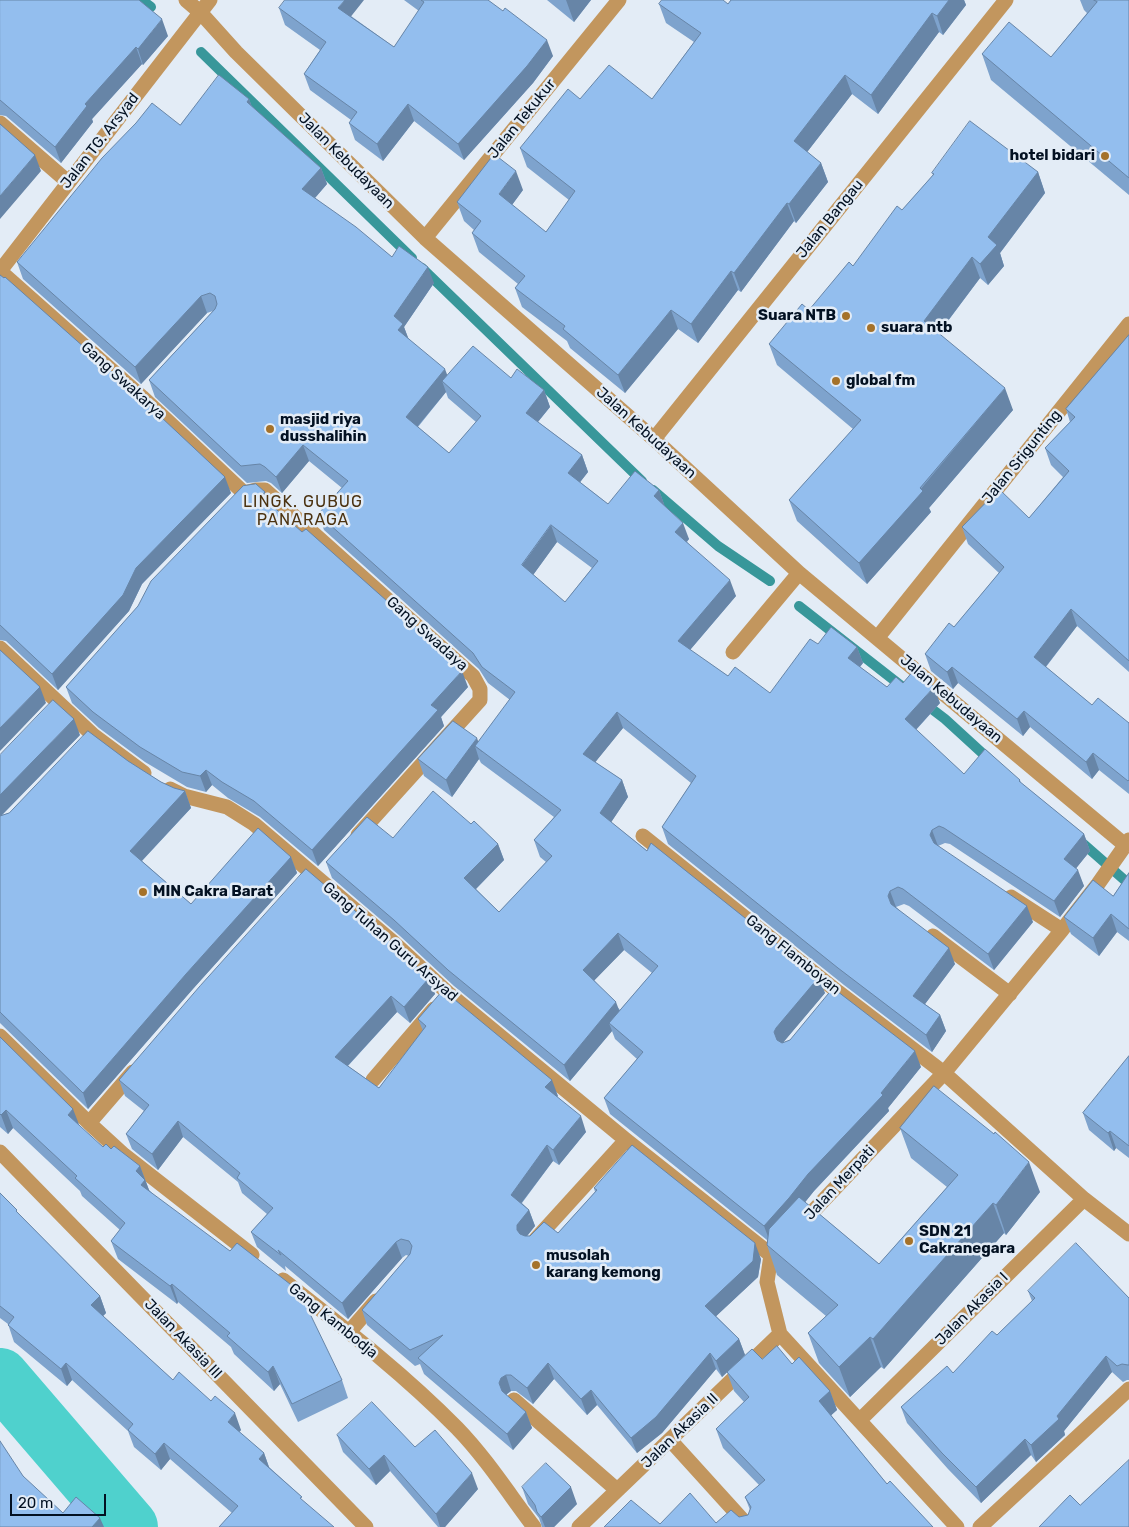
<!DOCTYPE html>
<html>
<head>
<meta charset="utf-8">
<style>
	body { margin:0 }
	#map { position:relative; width:1129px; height:1527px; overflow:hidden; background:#e3ecf6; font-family:Rubik,sans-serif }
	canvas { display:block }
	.scale { position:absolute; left:10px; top:1494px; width:96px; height:22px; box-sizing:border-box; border:2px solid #031122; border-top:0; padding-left:6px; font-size:15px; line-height:18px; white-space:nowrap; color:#031122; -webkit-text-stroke:4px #e3ecf6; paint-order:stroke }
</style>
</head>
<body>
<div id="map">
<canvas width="1129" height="1527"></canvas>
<div class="scale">20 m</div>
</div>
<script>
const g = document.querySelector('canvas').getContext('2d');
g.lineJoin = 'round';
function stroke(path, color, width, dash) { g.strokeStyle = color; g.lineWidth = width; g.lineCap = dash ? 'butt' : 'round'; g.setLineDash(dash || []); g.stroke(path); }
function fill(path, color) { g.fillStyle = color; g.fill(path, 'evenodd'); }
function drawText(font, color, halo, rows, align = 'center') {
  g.font = font + ' Rubik,sans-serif'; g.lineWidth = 5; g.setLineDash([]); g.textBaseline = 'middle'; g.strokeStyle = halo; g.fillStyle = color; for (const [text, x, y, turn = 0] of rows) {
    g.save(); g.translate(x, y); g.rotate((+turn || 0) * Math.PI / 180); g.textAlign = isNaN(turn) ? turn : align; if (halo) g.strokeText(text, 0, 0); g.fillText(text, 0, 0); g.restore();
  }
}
stroke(new Path2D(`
	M142,0L151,7
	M201,52L412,258
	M422,268L642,481
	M653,490L718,546L770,581
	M799,606L904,688
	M924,703L945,719L992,762
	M1079,840L1129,884`), '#38979a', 10);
stroke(new Path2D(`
	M0,1377L129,1527`), '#4fd1cd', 58);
stroke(new Path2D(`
	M186,0L200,12L236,52L425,238L654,439L799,573L1125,845
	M0,123L68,182
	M425,238L619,0
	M0,271L210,0
	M0,271L142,397L244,493
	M654,439L1006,0
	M245,493L256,490H265L473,676L480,689V700L358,835
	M878,637L1129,324
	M0,648L93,735L144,773
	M733,652L799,573
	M170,789L184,796L227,807L254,824L394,943L448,993L626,1140L771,1255
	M643,836L838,992L944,1073L801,1224
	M1129,840L1098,884L1062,930L944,1073L1084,1199L1129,1234
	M1011,897L1062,930
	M933,936L1010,994
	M0,1036L89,1123L124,1155L252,1255
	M373,1080L434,1009
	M89,1123L133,1072
	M0,1152L366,1527
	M536,1239L626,1140
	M778,1248L771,1255L767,1282L780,1334L957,1527
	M283,1280C343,1327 404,1374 457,1428C486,1458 509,1494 534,1527
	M349,1332L376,1301
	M514,1400L617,1490
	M860,1420L1084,1199
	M671,1441L749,1527
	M579,1527L780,1334
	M980,1527L1129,1389`), '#c2965e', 15);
fill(new Path2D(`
	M0,0L168,36L143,65L142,64L92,119L93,122L61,163L6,116L0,115Z
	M404,0H488L553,56L533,83L464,160L414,121L383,161L355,140L349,123L351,120L310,90L304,74L320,50L285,25L279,8L351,16L394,47L419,11Z
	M547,0H591L574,22Z
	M731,0H964L966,5L943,35L939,32L878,114L852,94L807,152L821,163L828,182L796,223L794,221L741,292L738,290L698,343L678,329L625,393L570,348L567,341L522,307L515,288L518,284L479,252L472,233L474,230L464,221L457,202L523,190L512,205L546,232L569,200L527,167L520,148L580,99H652L694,42L666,23L659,4H728Z
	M1080,0H1129V195L991,80L982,54L1051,57L1087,13L1084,10Z
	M249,99L252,107L321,168L327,184L315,198L392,257L434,283L404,327L408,338L447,375L511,378L544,390L550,407L538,422L582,455L588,472L580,482L608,504L659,490L665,507L689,539L687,542L736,596L690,650L728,676L770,693L818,644L857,647L863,663L860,667L887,687L903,683L940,703L916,730L964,774L1020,780L1021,783L1084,834L1090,851L1076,868L1084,886L1060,917L950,844L945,843L938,846L1033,922L994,970L909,906L904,904L896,907L955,964L925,1004L940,1015L946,1031L932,1052L844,985L668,844L662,827L691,783L623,728L595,762L622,780L628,797L611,822L825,993L783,1042L921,1067L888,1108L889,1111L814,1191L805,1202L879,1264L947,1187L911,1158L900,1128L1040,1192L1006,1235L1004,1233L884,1369L881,1367L850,1397L819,1363L808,1333L826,1316L777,1275L767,1245V1240L610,1114L604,1098L637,1059L615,1039L612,1031L570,1081L454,986L400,936L332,878L326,862L393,838L471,824L498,844L504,860L476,889L499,912L546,862L540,857L534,840L554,817L481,763L479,759L452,797L424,776L418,759L478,742L510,700L488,683L479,669L324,530L318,514L342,488L309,461L282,493L271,483L266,481L247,483L155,397L149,380L213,311L207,313L141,384L23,279L17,262L180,125ZM446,392L448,398L476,422L449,453L418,427ZM557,542L592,568L565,602L533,575ZM624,950L652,973L620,1010L594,980Z
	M1038,172L1045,193L1000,253L1004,266L988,285L980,278L939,333L1013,410L929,508L931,512L867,584L797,521L789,500L853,429L777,365L769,344L809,310L853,266L933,175L932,173Z
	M0,275L231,493L142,584L129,611L58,690L6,641L0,640Z
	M1129,335V672L1077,626L1046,667L1092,705L1129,723V794L1099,770L1092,779L1030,727L1023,736L958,683L953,689L931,671L925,654L954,627L999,573L968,544L962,527L1029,518L1063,477L1051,465L1045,448L1070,422L1066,409Z
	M268,502L468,687L441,717L444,726L318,866L260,817L228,798L212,785L206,792L187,787L145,762L99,728L72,703L66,687Z
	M80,735L2,815L9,813L128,761L161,782L174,788L185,791L191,808L142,861L191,904L291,857L297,873L192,990L88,1109L0,1023V755Z
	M1129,873V941L1117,932L1099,956L1071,934L1064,917L1113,896Z
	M429,978L435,994L410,1023L397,1012L348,1066L379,1088L423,1031L418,1019L558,1096L557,1097L586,1132L559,1165L553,1161L522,1203L529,1210L535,1226L527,1236L558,1233L595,1192L594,1188L761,1259L758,1277L716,1316L739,1339L745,1355L722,1377L716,1369L662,1433L637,1453L597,1405L587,1415L554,1379L533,1404L516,1391H511L507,1394L506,1395L526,1412L532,1428L513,1450L424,1374L420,1364L415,1366L367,1325L362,1310L409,1256L406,1255L402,1258L348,1319L285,1266L286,1271L257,1247L251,1232L267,1214L242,1193L238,1182L183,1137L158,1170L132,1149L126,1134L144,1111L125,1096L119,1080Z
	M0,1037L79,1126L103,1147L111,1149L140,1166L149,1190L342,1380L348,1398L298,1422L280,1384L274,1391L234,1354L231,1347L178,1302L177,1304L118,1259L111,1241L120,1230L82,1196L80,1191L13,1128L8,1134L0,1127Z
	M1129,1056V1158L1116,1148L1114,1151L1089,1130L1083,1113Z
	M0,1193L18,1213L100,1296L106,1313L103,1316L173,1380L241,1430L239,1432L264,1453L269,1467L302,1497L232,1513L170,1459L161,1470L134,1447L128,1431L72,1380L67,1386L14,1342L8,1324L0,1318Z
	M1028,1291L1129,1298V1380H1127L1123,1382L1112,1372L1064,1431L1065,1435L1036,1462L1031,1455L981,1503L948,1469L907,1423L901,1407L953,1373L997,1335L1032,1301Z
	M762,1359L792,1364L830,1391L837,1410L831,1415L887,1484L933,1527L660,1524L716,1523L748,1515L750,1510L745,1497L759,1485L723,1448L716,1429L744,1402L734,1391L727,1372Z
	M337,1435L415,1447L478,1489L445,1527H438L390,1471L376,1485L343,1452Z
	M522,1487L577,1504L554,1527H542L539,1518L528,1504Z`), '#7ea3cd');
fill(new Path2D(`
	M345,0H364L345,24L338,8Z
	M566,0H591L574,22Z
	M949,0H964L966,5L943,35L937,16Z
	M932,13L939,32L878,114L871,95Z
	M162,19L168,36L143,65L138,49Z
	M547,40L553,56L533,83L464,160L458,144Z
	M136,47L142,64L92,119L93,122L61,163L55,147L85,104Z
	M845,75L852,94L801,160L794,141Z
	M249,99L255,116L247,102Z
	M408,104L414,121L383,161L377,144Z
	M35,155L41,171L0,219V196Z
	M821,163L828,182L796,223L789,204Z
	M321,168L327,184L308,206L302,189Z
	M516,171L523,190L506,213L499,194Z
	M1038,172L1045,193L1000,253L1004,266L988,285L980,264L988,237Z
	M787,203L794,221L741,292L734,273Z
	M972,257L980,278L932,342L924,321Z
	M428,267L434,283L404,327L409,340L398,330L394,316Z
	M731,271L738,290L698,343L691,324Z
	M201,296L207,313L141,384L135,367Z
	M671,310L678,329L625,393L618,375Z
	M445,369L451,385L442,381L446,392L412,433L406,417Z
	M1005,388L1013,410L929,508L931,512L867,584L859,563Z
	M544,390L550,407L532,429L526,413Z
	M303,445L309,461L282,493L276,477Z
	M582,455L588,472L574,490L568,473Z
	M225,477L231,493L142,584L129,611L58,690L52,674L136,568Z
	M659,490L665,507L654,496Z
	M265,492L270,507L261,496Z
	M683,523L689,539L681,548L675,532Z
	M551,525L557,542L528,582L522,565Z
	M730,580L736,596L684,657L678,641Z
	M1071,609L1077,626L1040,674L1034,657Z
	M857,647L863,663L854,674L848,658Z
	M952,667L958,683L953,689L947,672Z
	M462,671L468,687L441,717L444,726L318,866L312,850L431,705Z
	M40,687L46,703L0,751V728Z
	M934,687L940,703L911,735L905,719Z
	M1024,711L1030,727L1023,736L1017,719Z
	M617,712L623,728L589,770L583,754Z
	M74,719L80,735L1,816L0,819V795Z
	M477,738L482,752L475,746L479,759L452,797L446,780Z
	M1093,753L1099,770L1092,779L1086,762Z
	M206,770L212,785L206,792L200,776Z
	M622,780L628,797L606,830L600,813Z
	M185,791L191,808L136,867L130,851Z
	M932,830L938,846L936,852L930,835Z
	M1084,834L1090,851L1070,876L1064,859Z
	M498,844L504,860L470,895L464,878Z
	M291,857L297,873L192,990L88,1109L83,1093L186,974Z
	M1078,870L1084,886L1060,917L1054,901Z
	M890,891L896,907L894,912L888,896Z
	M1027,906L1033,922L994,970L988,954Z
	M1111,914L1117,932L1099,956L1093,938Z
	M618,933L624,950L589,986L583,970Z
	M949,948L955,964L919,1012L913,996Z
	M819,977L825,993L782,1044L780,1049L774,1032L776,1028Z
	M429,978L435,994L410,1023L404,1007Z
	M391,996L397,1012L341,1073L335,1057Z
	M616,1002L622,1018L609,1023L612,1031L570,1081L564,1065Z
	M940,1015L946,1031L932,1052L926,1035Z
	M915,1051L921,1067L888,1108L889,1111L814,1191L795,1215L770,1242L764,1226L808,1174L881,1093Z
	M552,1080L558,1096L551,1103L545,1087Z
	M73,1109L80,1127L68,1115Z
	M6,1110L13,1128L8,1134L1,1115Z
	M581,1116L586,1132L559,1165L553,1150Z
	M178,1121L183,1137L158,1170L152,1154Z
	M1110,1131L1116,1148L1114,1151L1108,1133Z
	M547,1145L553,1161L516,1210L511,1195Z
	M1029,1162L1040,1192L1006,1235L996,1205Z
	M140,1166L152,1198L148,1203L136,1171Z
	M993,1203L1004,1233L884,1369L873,1339Z
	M529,1210L535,1226L523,1241L517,1230V1225Z
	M396,1242L402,1258L348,1319L342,1303Z
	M755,1243L761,1259L758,1277L711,1321L705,1306Z
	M172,1284L178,1302L177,1304L170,1286Z
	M100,1296L106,1313L97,1322L91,1305Z
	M870,1337L881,1367L850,1397L839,1367Z
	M739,1339L745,1355L722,1377L716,1361Z
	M710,1353L716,1369L662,1433L637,1453L631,1438Z
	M1106,1356L1112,1372L1064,1431L1065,1435L1036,1462L1031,1445L1057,1416Z
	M66,1363L72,1380L67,1386L61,1369Z
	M548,1363L554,1379L533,1404L527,1388Z
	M273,1366L280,1384L274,1391L268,1372Z
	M506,1375L511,1391L507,1394L505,1399L499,1383L501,1378Z
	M591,1390L597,1405L587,1415L581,1399Z
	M830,1391L837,1410L826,1420L819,1401Z
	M526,1412L532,1428L513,1450L507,1434Z
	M235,1413L241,1430L234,1439L228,1422Z
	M1025,1439L1031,1455L981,1503L976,1487Z
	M164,1443L170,1459L161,1470L155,1454Z
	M264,1453L270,1470L259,1459Z
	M384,1455L390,1471L376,1485L369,1469Z
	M472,1473L478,1489L445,1527H440L436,1514Z
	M571,1487L577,1504L554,1527H545L541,1517Z
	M100,1518L104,1527H92Z`), '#6785a7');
const building = new Path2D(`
	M0,0H139L162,19L138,49L136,47L85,104L87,106L55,147L0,100Z
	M285,0H345L338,8L394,47L424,2L421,0H488L503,11L505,8L547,40L527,66L458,144L408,104L377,144L349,123L357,112L304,74L326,42L279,8Z
	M662,0H723L728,4L731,0H949L937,16L932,13L871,95L845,75L794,141L821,163L789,204L787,203L734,273L731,271L691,324L671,310L618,375L563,329L565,326L515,288L525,276L472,233L481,221L457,202L494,154L516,171L499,194L546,232L575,191L520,148L568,89L580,99L609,65L652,99L701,33L659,4Z
	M1094,0H1129V178L982,54L1009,22L1051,57L1097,2Z
	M219,75L249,99L247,102L321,168L302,189L356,227L392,257L399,246L428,267L394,316L403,324L398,330L445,369L406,417L449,453L481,416L442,381L473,346L511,378L517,369L544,390L526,413L582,455L568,473L608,504L635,471L659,490L654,496L683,523L675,532L730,580L678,641L728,676L735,667L770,693L810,639L818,644L831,627L857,647L848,658L887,687L896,677L903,683L914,670L934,687L905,719L964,774L985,749L1020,780L1019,781L1084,834L1064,859L1078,870L1054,901L944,828L939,826L932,830L930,835L934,843L1027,906L988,954L903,889L898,887L890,891L888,896L891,904L949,948L913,996L940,1015L926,1035L838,968L662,827L696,776L617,712L583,754L622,780L600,813L647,851L651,843L819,977L776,1028L774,1032L777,1040L782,1043L790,1040L833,988L915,1051L881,1093L883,1095L808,1174L789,1198L764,1226L604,1098L643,1052L609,1023L658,966L618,933L583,970L616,1002L564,1065L448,970L394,920L326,862L367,817L393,838L433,791L471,824L474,821L498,844L464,878L499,912L552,856L534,840L561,810L475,746L515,692L482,667L473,653L318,514L348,481L303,445L276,477L265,467L260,464L241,466L149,380L215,309L217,304L215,296L210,293L201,296L135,367L17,262L102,158L136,123L152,103L180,125ZM551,525L598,561L565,602L522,565Z
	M970,121L1038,172L988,237L997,245L980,264L972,257L924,321L1005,388L920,488L923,491L859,563L789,500L861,420L769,344L802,304L809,310L849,262L853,266L897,206L902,210L934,174L932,173Z
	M0,124L35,155L0,196Z
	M0,275L4,278L5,277L130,388L225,477L136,568L123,595L52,674L0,625Z
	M1129,335V661L1071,609L1034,657L1092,705L1098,698L1129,723V780L1128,781L1093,753L1086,762L1024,711L1017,719L952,667L947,672L925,654L949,623L954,627L1004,567L962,527L999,489L1029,518L1069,471L1045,448L1075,417L1066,409Z
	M256,484L265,492L261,496L302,532L306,529L460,666L462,671L431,705L438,710L312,850L254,801L222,782L206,770L200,776L182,772L140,747L93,712L66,687L138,606L151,581L243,486Z
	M0,650L40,687L0,728Z
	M53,700L74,719L0,795V755Z
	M453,721L477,738L446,780L418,759Z
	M88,731L128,761L161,782L174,788L185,791L130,851L191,904L258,828L291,857L186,974L83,1093L0,1012V816L9,813Z
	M306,869L382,934L429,978L404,1007L391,996L335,1057L379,1088L426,1026L418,1019L443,990L552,1080L545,1087L581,1116L553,1150L547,1145L511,1195L529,1210L517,1225V1230L520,1234L525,1236H530L544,1222L558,1233L597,1190L594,1188L632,1145L755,1243L753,1261L705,1306L739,1339L716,1361L710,1353L656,1417L631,1438L591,1390L581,1399L548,1363L527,1388L511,1375H506L501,1378L499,1383L502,1391L526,1412L507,1434L418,1358L443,1335L410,1350L362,1310L410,1254L412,1246L409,1241L401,1239L396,1242L342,1303L278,1250L281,1255L251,1232L273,1208L237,1178L240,1173L178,1121L152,1154L126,1134L149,1105L119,1080L200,986Z
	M1129,873V929L1111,914L1093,938L1064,917L1093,880L1113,896Z
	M0,1037L73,1109L68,1115L103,1147L106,1144L111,1149L114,1146L140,1166L136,1171L145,1180L141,1185L230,1251L237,1243L299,1291L342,1380L292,1404L273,1366L268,1372L227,1336L230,1333L172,1284L170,1286L113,1243L111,1241L125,1223L75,1178L77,1176L6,1110L1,1115L0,1114Z
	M1129,1056V1146L1110,1131L1108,1133L1083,1113Z
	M934,1086L994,1134L995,1132L1029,1162L996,1205L993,1203L873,1339L870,1337L839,1367L808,1333L838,1305L767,1245L769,1229L799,1197L879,1264L958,1175L900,1128Z
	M0,1193L17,1210L16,1211L100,1296L91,1305L173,1380L179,1372L211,1401L215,1396L235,1413L228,1422L264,1453L259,1459L302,1497L300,1498L334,1527H219L238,1506L164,1443L155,1454L128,1430L133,1424L66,1363L61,1369L8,1325L14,1317L0,1306Z
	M1076,1243L1129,1298V1365H1128L1122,1364L1117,1366L1106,1356L1057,1416L1059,1419L1031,1445L1025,1439L976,1487L942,1453L901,1407L947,1366L953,1373L992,1331L997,1335L1035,1298L1028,1291Z
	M777,1346L792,1364L799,1357L830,1391L819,1401L887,1484L890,1481L933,1527H604L631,1500L660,1524L690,1493L716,1523L731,1510L739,1517L748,1515L751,1507L745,1497L765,1480L716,1429L749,1397L727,1372L752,1349L762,1359Z
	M372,1402L415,1447L435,1430L472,1473L436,1514L384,1455L369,1469L337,1435Z
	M0,1441L23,1476L63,1513L76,1497L100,1518L92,1527H0Z
	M1129,1460V1527H1039L1070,1495L1080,1505Z
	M546,1463L571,1487L541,1517L537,1512L535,1505L522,1487Z`);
fill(building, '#93beee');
stroke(building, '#6785a7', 1);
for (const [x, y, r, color] of [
	[1105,156,5,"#a5722a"],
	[846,316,5,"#a5722a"],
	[871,328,5,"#a5722a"],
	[836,381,5,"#a5722a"],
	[270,429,5,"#a5722a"],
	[143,892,5,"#a5722a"],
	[909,1241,5,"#a5722a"],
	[536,1265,5,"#a5722a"]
]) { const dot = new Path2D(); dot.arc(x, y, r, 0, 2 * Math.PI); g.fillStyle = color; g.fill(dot); stroke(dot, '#e3ecf6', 2); }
drawText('15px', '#031122', '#e3ecf6', [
	["Jalan Tekukur",522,119,-51],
	["Jalan TG. Arsyad",100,141,-52],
	["Jalan Kebudayaan",346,161,45],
	["Jalan Bangau",830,219,-51],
	["Gang Swakarya",123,381,42],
	["Jalan Kebudayaan",646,433,42],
	["Jalan Srigunting",1022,457,-51],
	["Gang Swadaya",427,634,42],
	["Jalan Kebudayaan",951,699,40],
	["Gang Tuhan Guru Arsyad",390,942,41],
	["Gang Flamboyan",793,955,39],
	["Jalan Merpati",840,1183,-47],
	["Jalan Akasia I",972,1309,-45],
	["Gang Kambodja",333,1321,39],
	["Jalan Akasia III",183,1339,46],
	["Jalan Akasia II",680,1431,-44]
]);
drawText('bold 15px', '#031122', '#e3ecf6', [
	["hotel bidari",1095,156,"right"],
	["Suara NTB",836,316,"right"],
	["suara ntb",881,328],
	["global fm",846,381],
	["masjid riya",280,420],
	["dusshalihin",280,437],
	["MIN Cakra Barat",153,892],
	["SDN 21",919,1232],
	["Cakranegara",919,1249],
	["musolah",546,1256],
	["karang kemong",546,1273]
], 'left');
g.letterSpacing = '1px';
drawText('16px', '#4c3311', '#e3ecf6', [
	["LINGK. GUBUG",303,502],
	["PANARAGA",303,520]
]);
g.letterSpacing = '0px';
</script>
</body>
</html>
